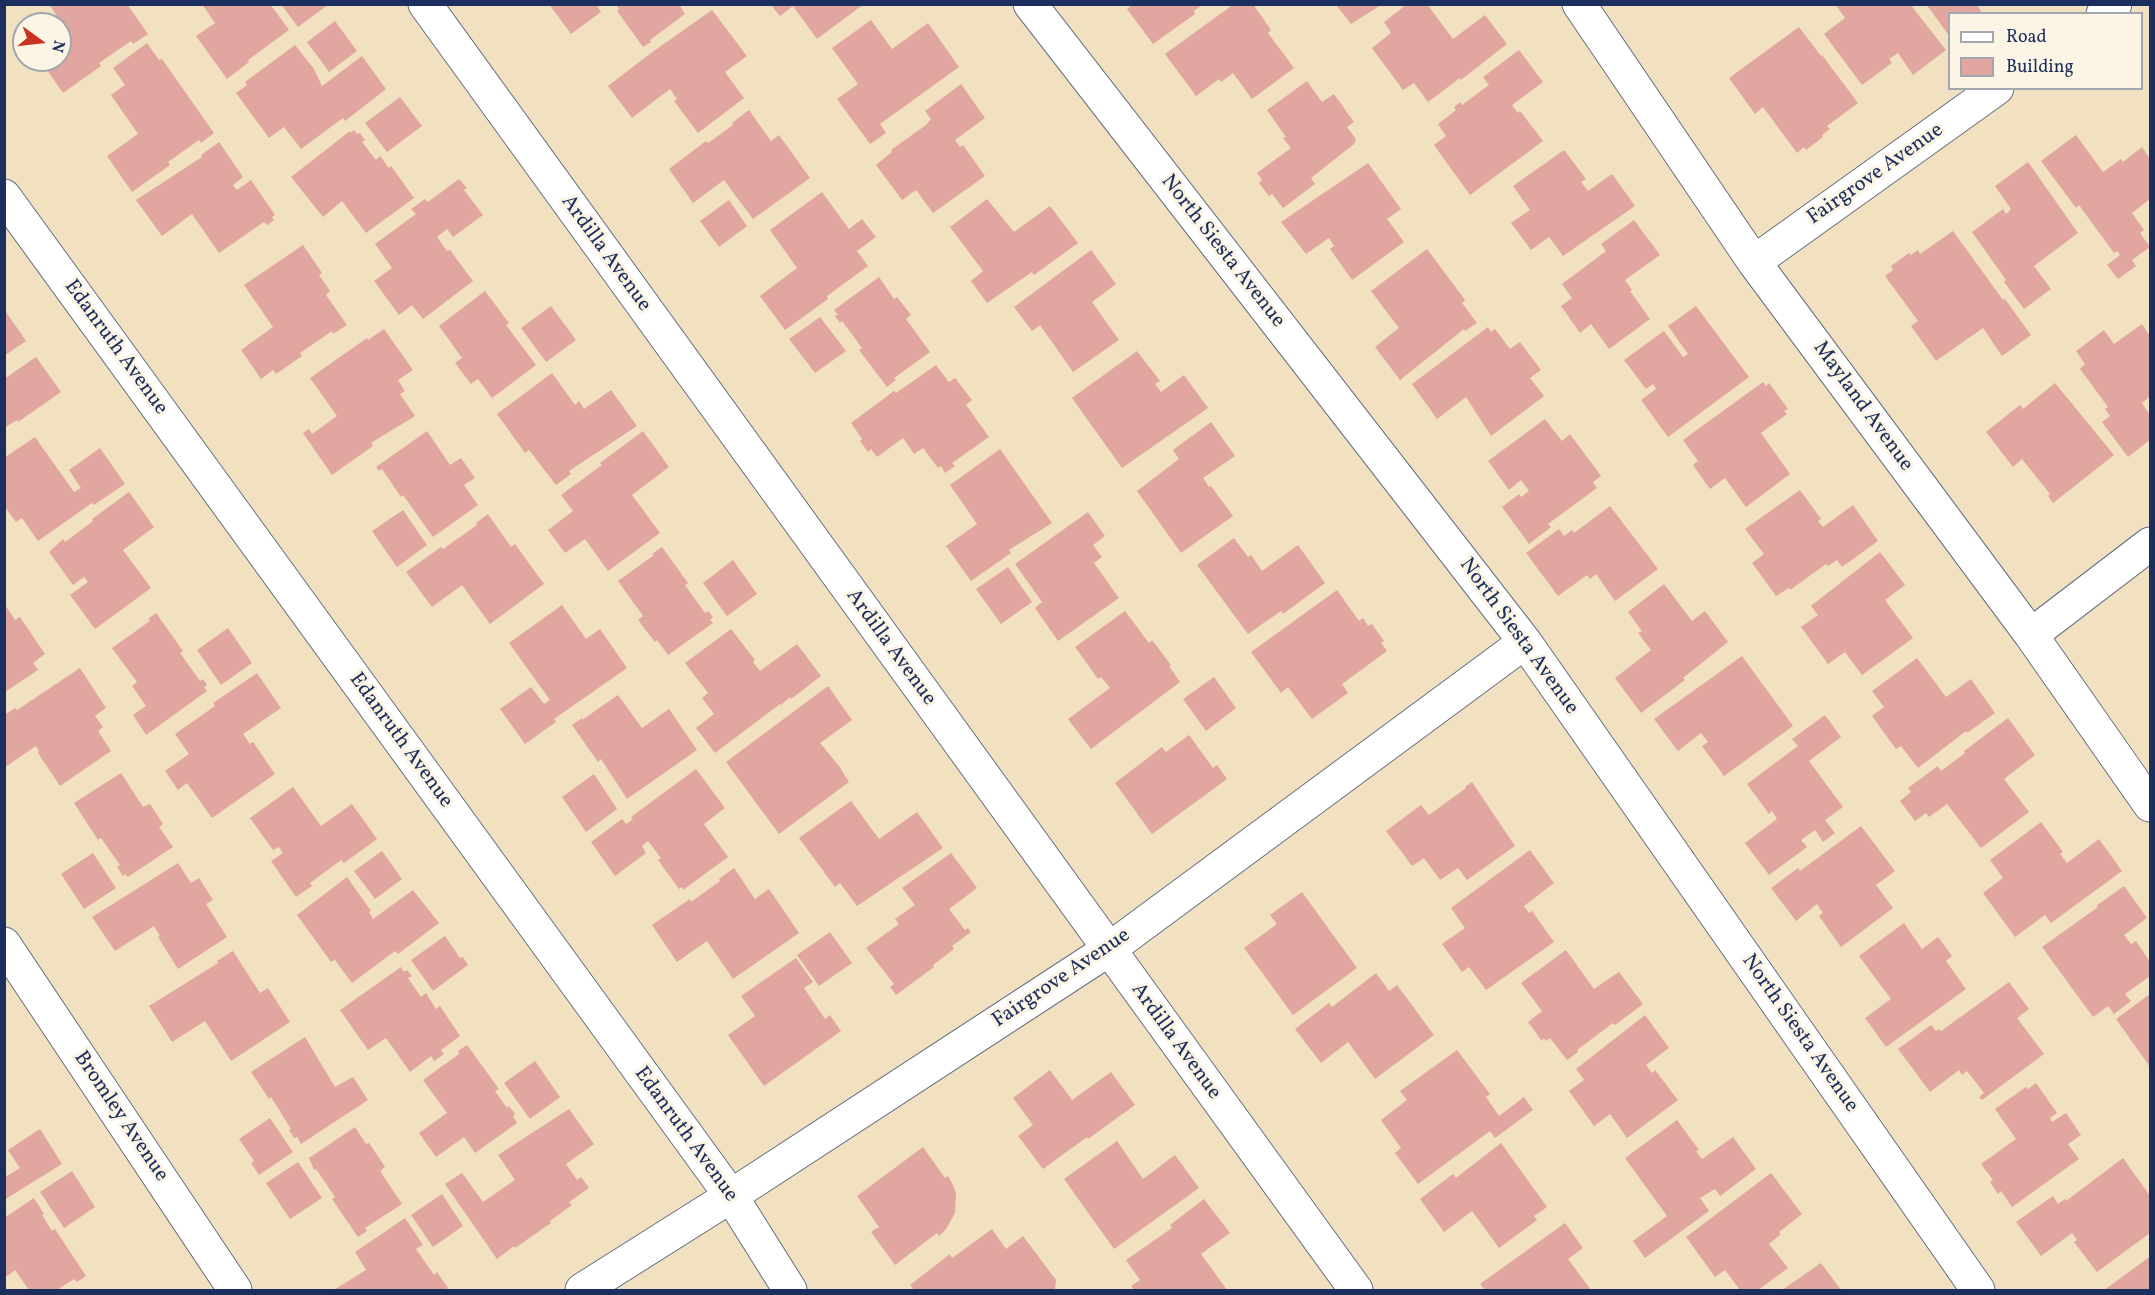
<!DOCTYPE html>
<html>
<head>
<meta charset="utf-8">
<style>
	body { margin:0 }
	#map { position:relative; width:2155px; height:1295px; overflow:hidden; background:#f1e1c1; font-family:Vollkorn,serif }
	canvas { display:block }
	.frame { position:absolute; inset:0; border:6px solid #1b2f5e; pointer-events:none }
	.legend { position:absolute; left:1948px; top:12px; width:195px; height:78px; box-sizing:border-box; background:#fcf5e5; border:2px solid #a2a6af; margin:0; padding:8px 10px; list-style:none; font-size:18px; color:#1b2f5e }
	.legend li { display:flex; align-items:center; gap:12px; height:30px }
	.legend b { width:30px; border:2px solid #a2a6af }
	.north { position:absolute; left:12px; top:12px; width:60px; height:60px; box-sizing:border-box; background:#fcf5e5; border:2px solid #a2a6af; border-radius:50%; rotate:105deg; font-size:16px; font-weight:700; line-height:24px; text-align:center; color:#1b2f5e }
	.north::after { content:''; display:block; margin:auto; width:21px; height:27px; background:#c8321e; clip-path:polygon(50% 0,100% 100%,50% 72%,0 100%) }
</style>
</head>
<body>
<div id="map">
<canvas width="2155" height="1295"></canvas>
<div class="frame"></div>
<ul class="legend">
<li><b style="height:8px;background:#fff"></b>Road</li>
<li><b style="height:16px;background:#e0a69f"></b>Building</li>
</ul>
<div class="north">N</div>
</div>
<script>
const g = document.querySelector('canvas').getContext('2d');
g.lineJoin = 'round';
function fill(path, color) { g.fillStyle = color; g.fill(path, 'evenodd'); }
function stroke(path, color, width, dash) { g.strokeStyle = color; g.lineWidth = width; g.lineCap = dash ? 'butt' : 'round'; g.setLineDash(dash || []); g.stroke(path); }
function drawText(font, color, halo, rows, align = 'center') {
  g.font = font + ' Vollkorn,serif'; g.lineWidth = 6; g.setLineDash([]); g.textBaseline = 'middle'; g.strokeStyle = halo; g.fillStyle = color; for (const [text, x, y, turn = 0] of rows) {
    g.save(); g.translate(x, y); g.rotate((+turn || 0) * Math.PI / 180); g.textAlign = isNaN(turn) ? turn : align; if (halo) g.strokeText(text, 0, 0); g.fillText(text, 0, 0); g.restore();
  }
}
fill(new Path2D(`
	M49,4H127L148,34L133,44L131,41L99,63L101,66L63,93L40,60H60V43L66,38L61,31L65,28Z
	M202,4H270L289,30L248,60L249,62L227,79L196,36L215,23Z
	M281,4H329L298,27Z
	M549,4H596L601,12L571,34Z
	M616,4H679L685,14L650,40L651,42L643,47L617,11L619,9Z
	M864,4L817,39L793,6L780,16L771,5Z
	M1133,4H1203L1194,11L1195,14L1153,44L1127,9Z
	M1234,4H1253L1271,30L1268,33L1294,68L1252,99L1233,73L1221,82L1219,79L1196,96L1165,54Z
	M1407,4H1427L1453,39L1485,15L1507,44L1461,80L1460,78L1428,102L1414,83L1403,90L1372,48L1391,33L1384,22Z
	M1835,4H1910L1946,50L1913,75L1898,53L1889,59L1892,63L1862,85L1824,34L1845,18Z
	M1926,4H1976L1983,14H1950V37Z
	M1336,5H1381L1351,24Z
	M712,10L747,56L725,72L744,98L698,133L674,101L677,99L670,89L632,118L608,86L651,53Z
	M871,20L892,49L928,23L959,67L880,124L886,133L870,144L837,99L858,84L832,48Z
	M335,21L357,51L329,72L307,42Z
	M1799,27L1821,56L1822,55L1858,103L1827,126L1830,129L1822,135L1823,137L1806,150L1804,147L1797,153L1763,107L1755,114L1729,78Z
	M147,43L159,60L162,59L214,133L201,143L199,140L168,162L170,165L132,192L107,156L138,134L111,95L125,85L113,68Z
	M295,45L314,69L322,86L362,56L386,89L345,121L343,118L301,149L284,127L269,138L236,93L247,85L245,82Z
	M1519,50L1543,82L1512,105L1518,113L1520,111L1543,141L1470,195L1434,145L1446,136L1438,124L1456,110L1454,107L1460,102L1462,105L1489,85L1483,77Z
	M1307,81L1322,102L1334,94L1354,122L1347,127L1356,139L1354,144L1311,178L1315,184L1283,208L1272,194L1269,196L1259,183L1262,180L1257,173L1291,148L1283,138L1286,137L1267,110Z
	M961,84L985,118L955,140L960,147L963,145L985,176L933,213L916,190L902,200L876,165L892,152L891,150L926,125L931,119L925,111Z
	M400,97L422,126L387,152L365,123Z
	M749,110L771,141L779,135L810,178L753,219L724,180L693,203L669,169L706,141L708,143L733,125L732,123Z
	M354,130L357,134L360,133L365,140L362,142L376,160L380,156L389,168L391,166L414,198L366,233L342,201L323,217L291,177L350,131L351,133Z
	M2076,135L2103,172L2121,159L2123,162L2142,147L2150,159V199L2132,213L2144,230L2140,233L2150,247L2132,260L2136,266L2118,279L2107,265L2120,255L2117,251L2114,253L2079,205L2076,208L2041,161Z
	M219,142L243,177L233,185L237,190L251,180L275,215L272,217L274,220L267,225L264,222L219,253L192,214L162,236L136,200L202,157L201,155Z
	M1564,150L1586,179L1581,182L1588,191L1612,174L1635,206L1563,256L1549,237L1531,250L1511,223L1530,210L1513,186Z
	M2028,162L2078,233L2034,266L2051,289L2024,309L2004,282L2006,280L1972,232L2003,209L2006,214L2011,209L1995,186Z
	M1368,163L1401,209L1387,219L1404,242L1352,280L1330,249L1334,246L1329,238L1306,254L1281,222Z
	M459,179L467,188L464,190L483,215L453,237L447,229L437,237L447,251L450,250L473,281L423,319L412,305L399,315L374,281L392,268L375,244L416,214L411,209L425,199L428,202Z
	M822,192L849,229L862,219L876,237L857,251L868,266L827,296L828,299L785,330L760,296L797,268L770,230Z
	M987,199L1014,232L1050,206L1078,243L1034,275L1032,272L987,303L971,281L983,271L950,227Z
	M729,200L747,226L719,247L700,221Z
	M1634,220L1660,255L1625,280L1632,290L1630,291L1650,319L1609,349L1591,324L1580,333L1561,306L1572,298L1562,284L1606,251L1601,244Z
	M1953,231L2003,300L2005,299L2031,335L2002,356L1983,328L1936,361L1911,326L1918,321L1885,276L1893,270L1891,266L1909,253L1911,255L1918,250L1920,254Z
	M303,245L322,273L319,275L330,291L326,295L347,325L333,334L332,331L300,353L302,356L276,374L273,370L261,379L241,350L273,327L244,285Z
	M1427,249L1465,300L1462,303L1477,323L1465,331L1464,329L1400,380L1375,347L1399,328L1371,291Z
	M1091,250L1116,284L1092,302L1119,340L1073,372L1040,325L1032,331L1014,307Z
	M879,277L894,299L897,297L911,315L906,319L930,352L894,378L896,380L887,387L859,350L862,348L842,321L840,323L835,316L838,315L834,310Z
	M485,291L509,323L506,325L536,365L492,398L478,379L471,384L455,363L462,358L439,326Z
	M551,306L576,340L546,362L521,328Z
	M1696,306L1749,377L1668,437L1641,400L1656,389L1653,384L1646,389L1624,360L1664,331L1683,357L1688,354L1668,326Z
	M4,309L26,341L4,356Z
	M820,317L846,351L815,373L789,339Z
	M2142,324L2150,336V399L2149,397L2142,403L2150,415V440L2128,457L2102,422L2110,416L2105,409L2108,407L2080,369L2085,364L2076,351L2104,330L2114,344Z
	M1488,327L1491,332L1495,329L1510,349L1520,342L1541,370L1530,378L1544,396L1491,436L1466,397L1437,419L1412,384Z
	M384,329L413,370L398,380L405,391L400,394L415,416L371,443L373,446L332,475L303,433L309,429L312,434L337,416L310,378L367,338L368,340Z
	M1137,351L1160,381L1155,384L1161,392L1184,375L1208,408L1122,468L1072,398Z
	M36,357L61,392L18,422L17,420L4,428V379Z
	M936,365L949,382L955,378L972,400L966,405L989,437L952,463L955,466L945,473L941,466L938,468L923,448L914,454L903,438L877,457L871,449L868,452L860,441L862,439L851,423L894,391L896,393Z
	M552,373L575,405L579,401L584,409L611,390L637,426L569,471L571,474L556,485L529,450L525,453L497,414Z
	M1763,382L1766,386L1769,383L1788,409L1784,411L1787,414L1761,433L1790,474L1746,507L1725,478L1710,489L1693,465L1698,461L1683,440Z
	M2055,383L2114,455L2053,503L2048,496L2050,494L2022,459L2013,467L1986,432L2020,405L2023,409Z
	M1545,419L1562,441L1570,434L1601,476L1593,482L1597,488L1548,524L1551,527L1529,544L1502,507L1519,494L1521,497L1529,491L1521,480L1509,490L1488,461Z
	M1211,422L1235,456L1203,478L1209,487L1211,486L1233,516L1181,553L1137,491L1179,459L1173,450Z
	M427,431L450,465L461,458L475,478L464,485L478,505L433,537L403,495L401,497L382,469L379,471L376,467Z
	M643,431L669,467L632,495L660,533L608,571L585,539L565,553L548,530L573,511L561,495L602,465L600,463Z
	M35,437L74,492L81,488L69,470L100,448L125,484L94,505L92,503L38,541L22,518L16,522L4,506V458Z
	M1000,449L1052,523L1009,550L1011,553L971,581L946,546L977,524L950,485Z
	M1800,490L1821,519L1818,521L1823,527L1853,505L1878,541L1842,567L1837,560L1828,566L1826,564L1790,590L1789,588L1776,596L1752,563L1764,554L1745,529Z
	M129,492L154,527L123,550L151,588L95,629L70,595L88,582L84,577L73,585L49,552L63,539L65,542L93,521L92,519Z
	M1610,506L1658,569L1615,601L1596,574L1590,579L1587,575L1558,596L1526,553L1559,529L1564,536L1572,530L1574,533Z
	M403,510L427,545L397,567L372,531Z
	M1088,512L1105,536L1093,545L1102,557L1094,563L1119,598L1058,641L1035,608L1042,602L1015,564Z
	M488,514L511,547L515,544L544,584L490,624L462,585L432,607L406,572L441,547L443,549L477,525L476,523Z
	M1234,538L1248,557L1251,555L1262,571L1298,545L1325,583L1283,614L1281,611L1248,634L1197,565Z
	M662,547L688,583L685,585L705,613L708,611L713,617L710,620L713,623L668,655L657,640L655,642L638,620L643,616L618,581L654,555L652,554Z
	M1880,552L1905,585L1885,600L1913,638L1862,675L1845,652L1828,664L1801,627L1818,615L1811,606Z
	M733,560L757,594L727,616L703,583Z
	M1008,567L1032,602L1001,624L976,589Z
	M1664,584L1692,621L1705,611L1728,642L1683,678L1685,680L1641,713L1615,678L1651,650L1638,633L1642,631L1628,612Z
	M1337,590L1359,621L1363,618L1368,626L1372,624L1384,641L1381,643L1387,651L1342,684L1348,693L1312,719L1288,687L1281,693L1251,652Z
	M5,605L15,620L20,617L45,654L33,663L38,670L5,692Z
	M562,605L586,639L600,629L627,668L554,719L556,722L525,744L500,709L531,687L544,704L550,700L509,643Z
	M1125,611L1149,643L1152,640L1171,665L1169,666L1180,682L1091,749L1068,719L1110,688L1101,677L1098,679L1075,647Z
	M156,613L183,651L180,653L200,681L203,679L207,685L204,687L207,691L146,735L133,715L146,706L132,686L137,682L112,648L150,621L148,619Z
	M228,628L252,663L221,685L197,650Z
	M731,629L755,660L753,662L760,671L797,644L821,676L791,699L790,697L781,705L780,704L715,753L696,728L714,714L702,698L708,693L685,663Z
	M1742,656L1793,726L1724,776L1702,746L1708,742L1701,733L1678,751L1654,719Z
	M1917,658L1946,697L1971,679L1995,713L1967,733L1966,731L1918,768L1901,746L1896,749L1872,716L1884,707L1872,691Z
	M80,668L106,708L95,716L103,727L98,731L111,751L60,786L38,753L39,752L36,746L4,768V715L15,708L17,710Z
	M257,673L281,708L243,734L250,744L253,742L275,774L212,818L187,783L178,790L165,771L189,754L175,734L215,706L213,703Z
	M1214,677L1236,708L1206,731L1183,699Z
	M828,686L852,720L820,743L839,766L849,782L779,834L726,762Z
	M618,695L642,728L669,709L697,750L627,799L601,759L598,762L572,725L582,718V720Z
	M1825,715L1841,737L1809,761L1843,807L1825,820L1835,833L1823,842L1815,830L1801,840L1807,847L1769,875L1745,843L1777,819L1772,811L1769,814L1747,784L1798,746L1792,739Z
	M2008,718L2035,755L2004,779L2029,812L1981,848L1947,804L1929,817L1926,813L1915,821L1900,801L1911,792L1908,788L1938,766L1941,771L1965,753L1964,751Z
	M1189,735L1213,768L1217,765L1227,779L1152,834L1115,783L1162,747L1166,752Z
	M696,769L725,808L704,824L728,857L683,890L682,887L679,889L658,860L661,858L648,841L642,846L646,853L615,876L591,842L622,819L626,824L633,819L631,817Z
	M121,773L143,807L150,804L163,824L159,827L173,847L128,877L125,874L123,876L117,867L120,865L101,838L98,840L74,803Z
	M594,774L617,809L586,832L562,797Z
	M1472,782L1515,846L1467,880L1458,868L1440,880L1424,858L1412,866L1386,831L1421,805L1429,815L1466,788L1465,787Z
	M293,787L321,826L352,804L377,839L344,863L341,860L310,883L312,886L296,897L271,861L283,853L279,847L273,850L250,818Z
	M851,801L879,839L917,812L943,848L857,906L840,883L835,887L799,838Z
	M2041,822L2063,852L2060,854L2067,863L2099,839L2122,871L2051,923L2045,915L2015,937L1983,893L2003,878L1990,860Z
	M1861,826L1895,871L1876,885L1893,908L1841,947L1819,916L1823,913L1817,904L1796,921L1771,888L1798,868L1800,871Z
	M1530,850L1554,883L1524,906L1529,913L1532,911L1554,942L1486,990L1469,967L1462,972L1442,944L1465,928L1451,908Z
	M382,851L402,879L375,899L354,871Z
	M93,853L116,888L84,909L61,874Z
	M951,853L977,888L949,909L965,930L968,928L971,932L952,946L954,949L933,965L934,967L896,995L890,987L894,984L866,948L899,924L895,919L915,905L902,888Z
	M178,863L191,883L199,878L213,900L206,904L227,937L178,969L158,937L160,936L154,926L115,951L92,917Z
	M734,868L755,899L769,889L799,933L733,979L707,941L677,962L652,925L690,899L691,902L720,881L719,879Z
	M347,877L371,911L369,912L373,919L413,890L439,923L398,954L395,951L352,983L335,960L331,962L297,915Z
	M2124,886L2147,918L2124,935L2131,944L2136,941L2150,962V976L2125,994L2131,1001L2114,1014L2108,1006L2093,1017L2042,947L2098,907L2096,906Z
	M1302,892L1357,968L1293,1015L1244,948L1277,924L1270,915Z
	M1904,923L1922,949L1938,937L1952,956L1946,961L1966,989L1886,1047L1865,1018L1891,999L1859,956Z
	M830,932L852,963L819,986L797,955Z
	M445,936L460,958L463,957L468,965L433,991L411,960Z
	M1566,950L1594,989L1619,972L1643,1004L1615,1025L1613,1023L1577,1050L1578,1052L1567,1060L1550,1038L1546,1041L1544,1038L1542,1041L1528,1022L1542,1011L1521,983Z
	M233,951L260,993L268,988L290,1022L231,1061L205,1021L172,1042L149,1006L218,963L217,961Z
	M796,958L813,982L804,988L825,1019L830,1015L841,1031L764,1086L728,1035L755,1016L741,996Z
	M401,967L404,972L407,970L412,976L408,978L421,997L426,993L436,1009L440,1006L460,1036L441,1050L444,1054L434,1061L431,1056L410,1072L386,1038L368,1050L340,1010Z
	M1376,973L1389,991L1397,985L1434,1035L1375,1079L1348,1042L1321,1063L1295,1029L1329,1003L1332,1007Z
	M2009,982L2029,1009L2017,1018L2044,1054L1982,1100L1979,1097L1984,1093L1967,1071L1962,1075L1959,1070L1930,1092L1898,1049L1931,1025L1936,1031L1939,1029L1941,1031Z
	M2150,994V1067L2116,1019Z
	M1645,1015L1669,1048L1646,1065L1652,1073L1655,1070L1678,1100L1627,1138L1610,1114L1594,1126L1569,1091L1584,1080L1576,1069Z
	M305,1037L335,1087L353,1077L368,1100L301,1144L297,1137L294,1138L289,1130L291,1129L271,1097L269,1099L251,1072Z
	M467,1045L499,1089L495,1091L507,1108L509,1106L515,1114L513,1116L517,1123L475,1153L464,1137L436,1157L419,1133L447,1113L423,1080L459,1054L458,1051Z
	M1457,1050L1490,1094L1486,1097L1499,1116L1524,1097L1533,1110L1495,1138L1490,1131L1418,1184L1395,1153L1401,1148L1381,1120L1407,1100L1400,1091Z
	M535,1061L560,1097L530,1119L504,1083Z
	M1050,1070L1072,1100L1111,1072L1135,1105L1088,1139L1087,1137L1043,1169L1018,1136L1033,1125L1013,1098Z
	M2036,1083L2057,1113L2050,1118L2052,1122L2066,1113L2081,1135L2068,1144L2079,1159L2012,1207L2001,1191L1998,1194L1990,1182L1993,1180L1981,1164L2016,1139L1995,1109L2026,1087L2028,1089Z
	M569,1109L594,1144L566,1164L577,1180L581,1177L589,1188L569,1202L572,1205L550,1221L551,1223L515,1248L514,1246L497,1259L445,1184L462,1173L483,1202L515,1180L498,1155Z
	M270,1118L293,1152L259,1175L251,1163L254,1161L239,1139Z
	M1677,1120L1699,1150L1696,1151L1702,1159L1733,1137L1756,1169L1720,1196L1715,1189L1700,1198L1709,1211L1645,1258L1633,1241L1667,1216L1625,1158Z
	M355,1127L366,1144L369,1143L385,1167L380,1171L402,1204L365,1228L367,1231L358,1237L332,1199L335,1197L316,1169L314,1170L309,1158Z
	M40,1129L62,1164L4,1200V1173L7,1176L20,1168L8,1150Z
	M1117,1141L1143,1179L1175,1155L1199,1188L1114,1249L1064,1179Z
	M1501,1143L1547,1207L1534,1216L1537,1220L1499,1248L1472,1211L1444,1232L1420,1199L1453,1174L1456,1178Z
	M923,1147L945,1178L948,1176L953,1185L956,1193L955,1213L946,1229L939,1236L937,1233L895,1265L871,1232L879,1227L857,1196Z
	M2123,1158L2150,1196V1233L2097,1272L2074,1242L2077,1240L2072,1233L2041,1256L2016,1222L2053,1196L2058,1204L2065,1199L2066,1201Z
	M298,1162L322,1198L290,1219L266,1183Z
	M72,1171L95,1207L64,1228L40,1192Z
	M1771,1173L1802,1214L1779,1232L1781,1234L1769,1244L1788,1268L1758,1290H1740L1725,1270L1715,1277L1686,1237Z
	M442,1194L463,1226L433,1247L411,1215Z
	M34,1198L44,1214L42,1215L52,1231L55,1229L86,1276L77,1282L74,1279L57,1290H29L15,1270L7,1276L4,1272V1218Z
	M1204,1199L1230,1233L1201,1254L1227,1290H1134L1131,1286L1140,1280L1126,1260L1172,1228L1170,1225Z
	M405,1218L423,1245L416,1249L434,1275L437,1272L448,1288L445,1290H334L366,1270L355,1252Z
	M1565,1223L1583,1248L1568,1259L1591,1290H1485L1480,1284Z
	M992,1229L1006,1249L1023,1236L1056,1280L1055,1290H914L910,1285L950,1254L952,1258Z
	M2148,1258H2150V1290H2104Z
	M1821,1263L1841,1290H1782Z`), '#e0a69f');
const minor = new Path2D(`
	M425,4L1356,1290
	M1030,4L1525,642L1978,1290
	M1579,4L1754,262L2031,635L2150,805
	M2103,14L2115,4
	M4,196L731,1196L790,1290
	M1754,262L1997,88
	M2031,635L2150,544
	M4,944L235,1290
	M582,1290L731,1196L1108,950L1525,642`);
stroke(minor, '#666d81', 35);
stroke(minor, '#fff', 33);
drawText('21px', '#1b2f5e', '#fcf5e5', [
	["Fairgrove Avenue",1876,175,-35],
	["North Siesta Avenue",1222,252,52],
	["Ardilla Avenue",605,254,54],
	["Edanruth Avenue",115,348,54],
	["Mayland Avenue",1862,407,54],
	["North Siesta Avenue",1518,637,54],
	["Ardilla Avenue",890,648,54],
	["Edanruth Avenue",400,741,54],
	["Fairgrove Avenue",1062,979,-34],
	["North Siesta Avenue",1799,1034,55],
	["Ardilla Avenue",1175,1042,54],
	["Bromley Avenue",120,1117,56],
	["Edanruth Avenue",685,1135,54]
]);
</script>
</body>
</html>
